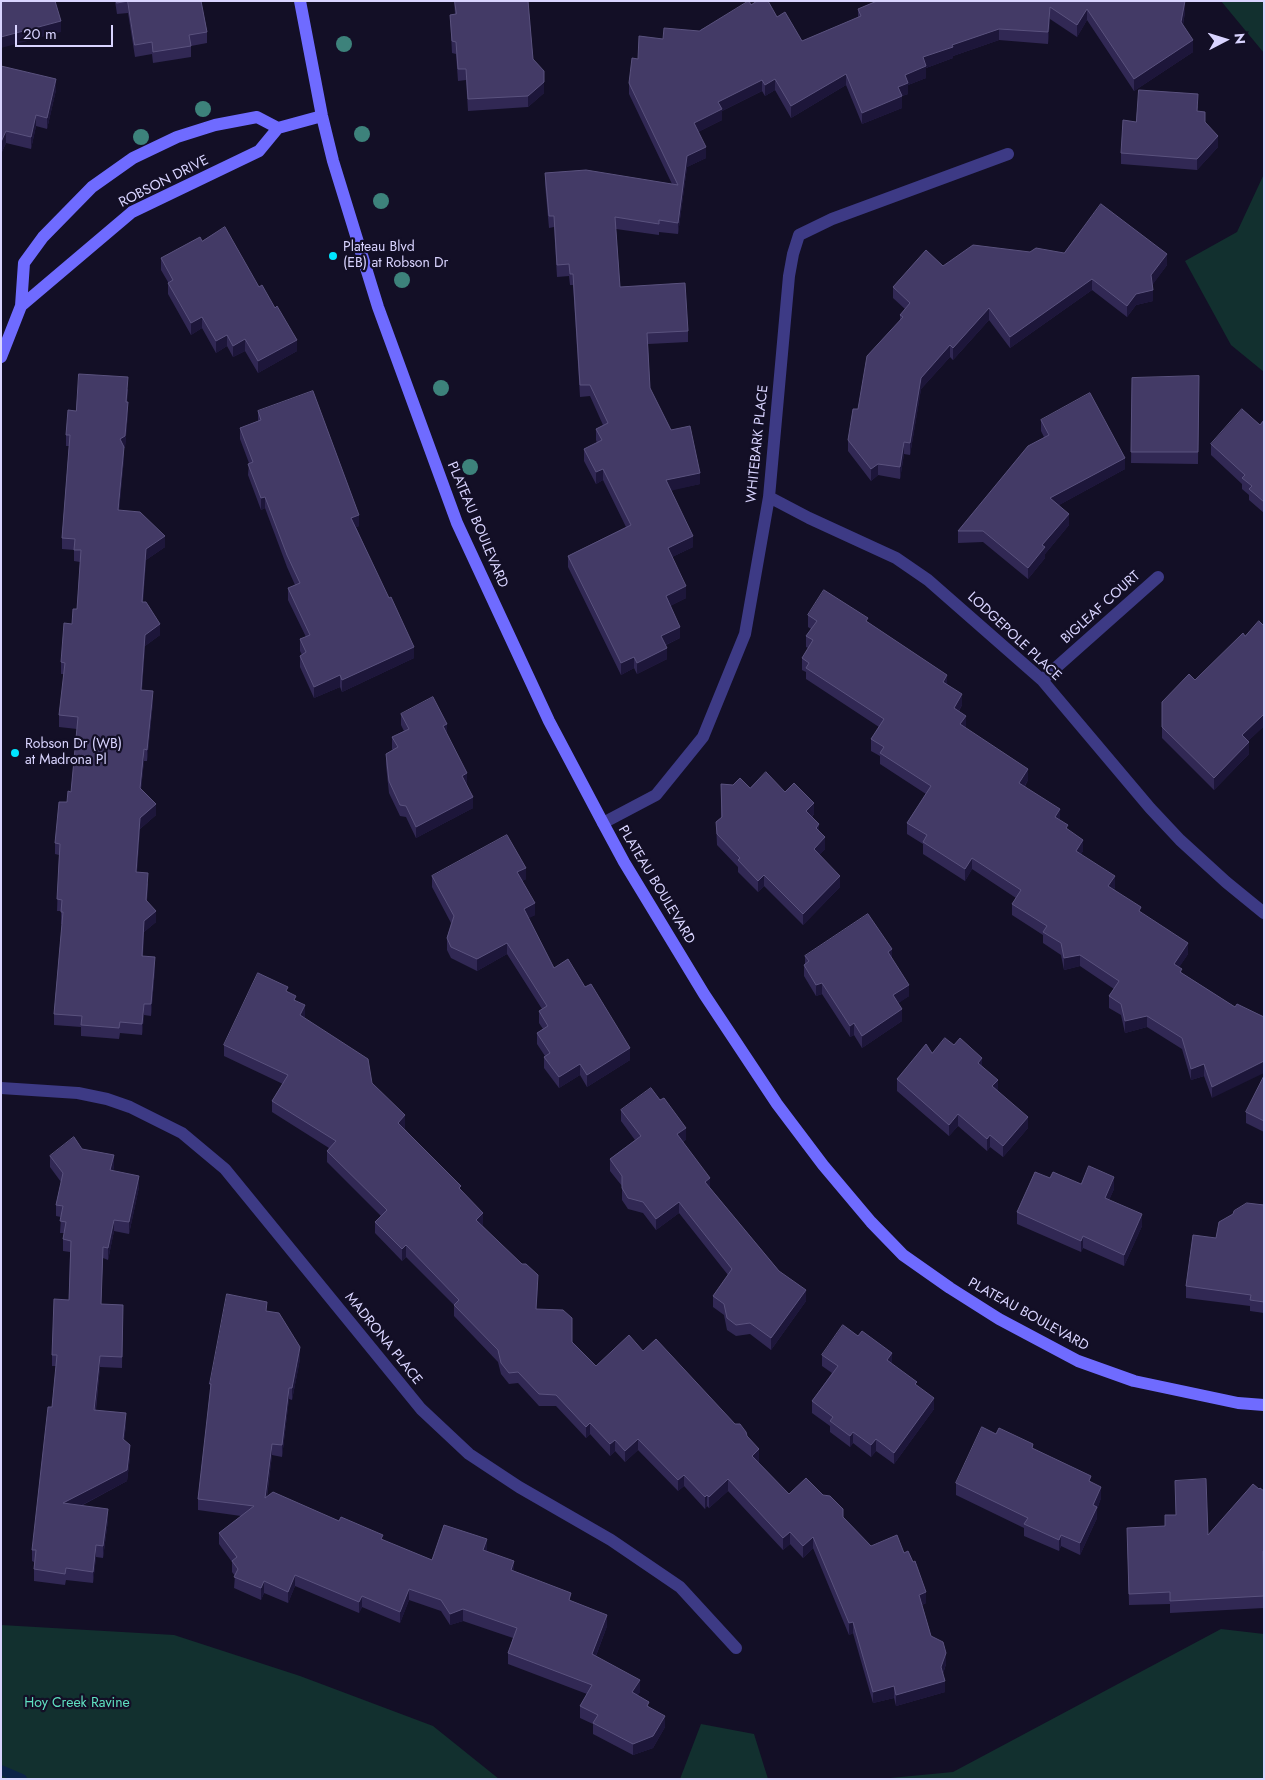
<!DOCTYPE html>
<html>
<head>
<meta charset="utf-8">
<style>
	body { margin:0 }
	#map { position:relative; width:1265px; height:1780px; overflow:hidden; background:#130f26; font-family:Jost,sans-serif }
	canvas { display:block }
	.frame { position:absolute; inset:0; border:2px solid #d9d4ff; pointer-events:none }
	.north { position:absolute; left:1200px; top:15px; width:50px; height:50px; -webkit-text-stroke:4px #130f26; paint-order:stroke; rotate:85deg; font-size:14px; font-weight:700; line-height:20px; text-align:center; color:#d9d4ff }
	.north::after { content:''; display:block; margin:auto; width:18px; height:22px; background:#d9d4ff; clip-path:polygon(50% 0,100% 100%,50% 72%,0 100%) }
	.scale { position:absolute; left:15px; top:25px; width:98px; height:22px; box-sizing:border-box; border:2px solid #d9d4ff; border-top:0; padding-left:6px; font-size:15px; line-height:18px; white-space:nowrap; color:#d9d4ff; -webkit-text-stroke:4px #130f26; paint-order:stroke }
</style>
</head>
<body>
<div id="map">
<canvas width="1265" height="1780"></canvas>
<div class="frame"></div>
<div class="north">N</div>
<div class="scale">20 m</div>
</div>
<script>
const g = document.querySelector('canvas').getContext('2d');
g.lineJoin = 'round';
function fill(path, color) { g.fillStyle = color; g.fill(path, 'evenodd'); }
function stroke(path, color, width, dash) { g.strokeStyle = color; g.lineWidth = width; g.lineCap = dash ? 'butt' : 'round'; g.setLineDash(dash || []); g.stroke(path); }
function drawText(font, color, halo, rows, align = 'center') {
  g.font = font + ' Jost,sans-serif'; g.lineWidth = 4.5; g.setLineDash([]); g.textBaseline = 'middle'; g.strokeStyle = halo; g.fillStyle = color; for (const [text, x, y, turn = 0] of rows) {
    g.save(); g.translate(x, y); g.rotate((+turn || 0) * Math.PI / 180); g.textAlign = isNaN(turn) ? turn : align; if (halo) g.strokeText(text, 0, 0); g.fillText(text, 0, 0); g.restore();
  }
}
fill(new Path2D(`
	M1221,1H1264V53Z
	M1264,174V372L1231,345L1185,261L1237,232Z
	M1,1625L174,1635L300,1676L433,1726L499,1779H1Z
	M1221,1629L1264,1634V1779H880L953,1772Z
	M701,1724L754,1734L768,1779H680Z`), '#12302f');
stroke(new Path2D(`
	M1,1770L22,1779`), '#0c2248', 10);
stroke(new Path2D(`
	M769,497L809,518L896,558L928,580L1042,680L1150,808L1180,840L1226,882L1264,913
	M1042,680L1158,577
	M603,823L656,795L703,737L745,634L769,497L789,276L793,254L799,235L832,219L1008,154
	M1,1088L78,1093L107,1099L130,1107L182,1133L225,1169L421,1409L469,1454L519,1487L611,1540L680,1587L736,1648`), '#3d3a85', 12);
stroke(new Path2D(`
	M300,1L322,116L333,161L378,307L457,523L549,721L603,823L624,862L704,994L777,1104L823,1165L871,1222L903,1255L950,1288L999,1319L1078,1361L1134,1381L1238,1403L1264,1405
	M21,306L132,212L259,151L278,128L322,116
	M1,357L21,306L24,263L43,237L92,187L133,158L177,137L215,125L257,117L278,128`), '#6f6bff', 12);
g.fillStyle = '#3d827b';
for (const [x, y] of [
	[344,44],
	[203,109],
	[362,134],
	[141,137],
	[381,201],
	[402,280],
	[441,388],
	[470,467]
]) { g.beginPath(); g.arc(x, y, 8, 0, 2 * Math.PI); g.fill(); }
fill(new Path2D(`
	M115,1H201L207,32V43L191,46V57L153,63L152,54L135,57L128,13L117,14Z
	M454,1H528L533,59L544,93L528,107L468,111L466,80L458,81L456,54L452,53L450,15L455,14Z
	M877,1L1185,12L1183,25L1193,52L1134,91L1087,20L1077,37L1050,19L1048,44L999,40L953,56V58L926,68V78L908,85V94L902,96V108L862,124L846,85L791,118L775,90L765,96L762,91L722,111V120L698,132L706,158L687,167L678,234L659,232V235L616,229L620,287L688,331V342L648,344L650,388L671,430L700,484L671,490L693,547L672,557L686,598L670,606L680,638L666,645L667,659L637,674L634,668L621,675L568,567V556L626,527L603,480L596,484L584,461V449L597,443L596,440V429L603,425L590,396L580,397L573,285H570L569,276L557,277L554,227L549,228L545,184V173L672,184L629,94V83L638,59L663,39L699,31L751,5L777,17L802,41L858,18V9Z
	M1,66L56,90L47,129L36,126L31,149L6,143L1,154Z
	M1198,106L1197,111L1205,122L1218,147L1197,170L1121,164V153L1136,122Z
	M202,241L259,287L297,351L258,373L245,351L233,357L227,346L216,353L202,328L191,335L168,294V282L161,270V258Z
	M1030,252L1064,253L1167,265L1152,285L1153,301L1136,305L1127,317L1092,290L1010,348L989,320L953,360L950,357L921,389L910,455L904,454L900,479L878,475L871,481L848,451V440L858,409L900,320V315L905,309L893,298V287L943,266Z
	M1199,376L1198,464L1131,463L1132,378Z
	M128,389L127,402L128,413L125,447L124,448V458L119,510L165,547L146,560L143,602L160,635L145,646L142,690L153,702L147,761H144L141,789L156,815L140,829L137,872L148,884L147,901L156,922L144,932L143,956L155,969L151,1016L144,1015L142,1035L120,1033L119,1039L81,1036V1027L54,1025V1014L62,924H61V911H57L59,855L55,854V843L67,802L71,792L77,729L59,727V715L64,674H61V662L77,609L80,562L74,561V550L62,549V538L69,446H66V435L76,411Z
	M258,411L359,526L356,527L414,658L342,692L340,687L314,698L300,667V656L302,655L300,651V639L306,637L288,600V588L295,585L287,567L265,508L261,510L248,475L249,463L240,439V428L258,421Z
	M1041,420L1125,469L1059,505L1069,525L1045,554V558L1028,579L983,542L958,543V531L1044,437L1041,431Z
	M1264,420V513L1249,500V495L1242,489V484L1211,455V444L1260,425Z
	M808,615L868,622L947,684L962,705L959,711L966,727L965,728L1028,780L1025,786L1060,820L1083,851L1081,854L1115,887L1114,889L1188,954L1179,967L1182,973L1235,1007L1212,1098L1204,1076L1191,1080L1182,1049L1147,1027L1125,1033L1121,1015L1109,1008V996L1114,989L1080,966L1064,970L1061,955L1043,943V935L1012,915V904L1016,898L972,869L965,881L923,854V844L907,834V823L926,794L880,764V756L871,751V739L879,727L806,679V672L802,670V658L808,648L806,647V636L811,629L808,627Z
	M1264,625V726L1248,741L1249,754L1214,790L1162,738V702L1195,680L1245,636Z
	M401,714L447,735L467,785L473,808L416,838L406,817L400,816L389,793L386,765V754L393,750L392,749V737L404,731L401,725Z
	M721,784L785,792L814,814L812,817L819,831L825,849L819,855L840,887L803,925L764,886L758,892L738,872V867L717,845L716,822L721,818Z
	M432,876L526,879L522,881L535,915L528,918L554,968L630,1060L587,1087L580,1075L559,1088L544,1068V1057L545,1056L537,1044V1033L543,1029L539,1023V1011L542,1009L507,954L477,971L451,958L447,950V938L451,923L432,887Z
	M805,956L892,958L909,996L898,1003L902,1021L862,1048L854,1035L850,1037L822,994L816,996L804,976V965L805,964Z
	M288,992L296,1001L305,1016L304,1018L372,1083L405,1127L404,1128L461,1191L483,1224L482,1225L538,1287L536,1309L596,1366L643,1351L747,1436L759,1461L758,1462L789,1494L843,1517L926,1603L922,1605L931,1636L946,1664L943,1674L945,1692L896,1706L894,1698L873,1703L853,1633L849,1635L813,1548L803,1558L790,1544L783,1550L728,1491L709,1508L707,1506L705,1509L684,1486L678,1491L638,1450L625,1462L615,1451L610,1456L590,1434L586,1438L556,1406H539L518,1383L509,1384L501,1374L498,1362L454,1316V1305L406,1257L402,1261L375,1233V1222L381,1216L327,1162V1151L329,1148L272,1112V1101L283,1084L224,1056V1045Z
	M954,1045L982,1066L998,1091L1028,1128L1003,1157L990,1147L987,1151L958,1126L949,1136L897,1091V1079L932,1053Z
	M1264,1076V1132L1246,1123V1112Z
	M621,1110L686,1139L683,1142L710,1188L779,1271L806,1301L771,1350L750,1334L736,1336L727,1330L724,1315L713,1307V1296L728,1275L679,1213L656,1230L643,1213L628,1209L622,1200V1186L610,1171V1159L635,1140L621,1121Z
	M82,1149L114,1166L113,1171L139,1187L129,1234L114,1231L108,1260L103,1258L101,1304L123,1305L122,1368L100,1367L96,1410L126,1425L124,1440L130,1457L127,1481L81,1506L108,1520L103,1558L96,1557L93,1583L66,1580L65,1585L34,1581V1562L32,1561V1550L52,1407L56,1366H52V1355L69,1300L70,1252L63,1251V1239L64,1233H60L61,1217L56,1216V1205L61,1182L50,1167V1156Z
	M1050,1178L1081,1184L1114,1189L1109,1200L1142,1226L1124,1266L1083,1248L1081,1252L1017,1224V1212Z
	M1264,1205V1313L1250,1311V1306L1186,1298V1286L1216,1238Z
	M267,1311L300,1359L292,1400L289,1399L282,1457L272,1455L267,1497L383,1540L432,1560L487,1550V1552L514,1571L571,1601L607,1626L596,1656L640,1692L637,1695L649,1707L665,1727L653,1748L633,1755L593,1734V1724L580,1718V1706L587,1694L508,1664V1653L513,1638L463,1621L450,1625L441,1611L409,1600L400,1623L362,1607L359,1613L295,1586L288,1603L264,1593L261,1600L234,1588L235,1576L232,1572V1562L219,1544V1533L241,1516L198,1510V1499L210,1395V1384Z
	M822,1355L892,1364L917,1386L934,1409L894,1464L876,1451L871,1457L853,1443L850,1447L830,1432V1426L812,1413V1401L832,1373L822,1366Z
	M996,1434L1033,1449L1091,1482L1101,1498L1097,1509V1518L1080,1555L1061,1546L1059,1551L1024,1536V1528L956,1495V1483Z
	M1175,1481L1208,1535L1259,1489L1263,1562L1264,1608L1170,1613V1604L1129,1605L1127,1528L1165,1526L1176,1515Z`), '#312854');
fill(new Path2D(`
	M1185,1V12L1181,34V22Z
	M1050,7V19L1048,44V32Z
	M1087,9V20L1077,37V25Z
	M61,21V32L1,48V37Z
	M999,29V40L953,56V58L926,68V78L908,85V94L902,96V108L862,124V113L898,87L905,75L923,57L952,45Z
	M1193,40V52L1134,91V79Z
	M846,74V85L791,118V106Z
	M56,79V90L47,129V118Z
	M775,79V90L765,96V85Z
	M762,80V91L722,111V120L694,134V123L718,102Z
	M544,82V93L528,107V96Z
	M36,115V126L31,149V137Z
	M6,131V143L1,154V142Z
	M1218,136V147L1197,170V159Z
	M706,147V158L687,167L678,234V223L687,156Z
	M1167,254V265L1151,287V275Z
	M1092,279V290L1010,348V337Z
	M1153,290V301L1136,305L1127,317V306L1136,294Z
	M989,308V320L953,360V348Z
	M202,317V328L191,335V323Z
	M227,335V346L216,353V341Z
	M245,339V351L233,357V346Z
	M297,340V351L258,373V361Z
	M950,345V357L921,389L910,455V443L921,378Z
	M128,402V413L125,447L124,448V458L118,522L120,439Z
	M904,442V454L900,479V467Z
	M1125,458V469L1050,510V498Z
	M878,464V475L871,481V469Z
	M603,469V480L596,484V472Z
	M700,473V484L666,492V480Z
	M265,497V508L261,510V498Z
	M1069,514V525L1045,554V558L1028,579V568L1042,545Z
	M359,515V526L351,529V518Z
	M165,536V547L146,560L142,613L146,549Z
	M693,536V547L668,559V548Z
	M686,586V598L666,608V596Z
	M160,624V635L145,646L141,701V690L145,635Z
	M680,627V638L661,647V636Z
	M414,647V658L342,692V680Z
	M667,648V659L637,674V663Z
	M634,657V668L621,675V663Z
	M340,675V687L314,698V687Z
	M947,675V686L943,682Z
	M153,691V702L147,761V750Z
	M962,694V705L954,719V708Z
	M1264,714V726L1242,747V735Z
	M966,716V727L960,736V724Z
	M447,724V735L443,726Z
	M1249,742V754L1214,790V778Z
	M144,749V761L140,799V788Z
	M1028,769V780L1019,794V783Z
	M467,773V785L462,787V776Z
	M473,797V808L416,838V827Z
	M814,803V814L806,822V811Z
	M156,804V815L140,829L136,884V872L140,818Z
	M1060,809V820L1055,817Z
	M819,824V836L816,828Z
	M825,837V849L814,861V849Z
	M1083,840V851L1076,862V851Z
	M972,858V869L965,881V869Z
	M526,868V879L517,884V872Z
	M764,875V886L758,892V881Z
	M840,876V887L803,925V914Z
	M1115,876V887L1108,897V886Z
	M535,903V915L524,921V909Z
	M156,911V922L144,932L142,968L144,921Z
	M507,943V954L477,971V959Z
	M1188,943V954L1174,975V964Z
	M892,949V961L888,952Z
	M1080,955V966L1064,970V958Z
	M155,957V969L151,1016V1004Z
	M822,983V994L816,996V985Z
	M909,985V996L893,1007V995Z
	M144,1004V1015L142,1035V1024Z
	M305,1005V1016L300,1027V1015Z
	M902,1009V1021L862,1048V1036Z
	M1147,1016V1027L1125,1033V1021Z
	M854,1023V1035L850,1037V1026Z
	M630,1048V1060L587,1087V1075Z
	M982,1058V1069L978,1063Z
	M1264,1061V1073L1212,1098V1087Z
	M580,1064V1075L559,1088V1077Z
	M1204,1064V1076L1191,1080V1069Z
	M998,1080V1091L992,1086Z
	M958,1114V1126L949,1136V1125Z
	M405,1115V1127L398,1134V1123Z
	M1028,1117V1128L1003,1157V1146Z
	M686,1128V1139L677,1146V1134Z
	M990,1135V1147L987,1151V1139Z
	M114,1155V1166L110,1182V1170Z
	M139,1176V1187L129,1234V1222Z
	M1114,1177V1189L1105,1209V1198Z
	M710,1178V1190L705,1182Z
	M679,1202V1213L656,1230V1219Z
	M483,1213V1224L476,1231V1220Z
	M1142,1214V1226L1124,1266V1255Z
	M114,1220V1231L108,1260V1248Z
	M1083,1236V1248L1081,1252V1241Z
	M406,1245V1257L402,1261V1249Z
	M538,1275V1287L536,1320V1309Z
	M806,1290V1301L771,1350V1338Z
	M300,1347V1359L292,1400V1388Z
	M892,1353V1365L887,1360Z
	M100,1356V1367L94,1421V1410Z
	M289,1388V1399L282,1457V1445Z
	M934,1398V1409L894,1464V1453Z
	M126,1413V1425L123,1450V1439Z
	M590,1423V1434L586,1438V1427Z
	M853,1432V1443L850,1447V1436Z
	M638,1439V1450L625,1462V1451Z
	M876,1439V1451L871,1457V1445Z
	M615,1440V1451L610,1456V1444Z
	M272,1444V1455L265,1509V1498Z
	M130,1445V1457L127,1481L63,1515V1503Z
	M759,1449V1461L752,1467V1456Z
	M684,1475V1486L678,1491V1480Z
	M728,1479V1491L709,1508V1497Z
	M1101,1487V1498L1097,1509V1518L1080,1555V1543L1093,1505Z
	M707,1495V1506L705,1509V1497Z
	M108,1509V1520L103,1558V1546Z
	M790,1532V1544L783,1550V1538Z
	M1061,1535V1546L1059,1551V1540Z
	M813,1537V1548L803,1558V1546Z
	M487,1539V1550L483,1562V1550Z
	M96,1545V1557L93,1583V1572Z
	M514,1561V1572L511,1570Z
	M295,1575V1586L288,1603V1592Z
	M264,1581V1593L261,1600V1588Z
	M409,1589V1600L400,1623V1612Z
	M926,1592V1603L919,1606V1595Z
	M362,1596V1607L359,1613V1602Z
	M463,1609V1621L450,1625V1614Z
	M607,1615V1626L592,1666V1654Z
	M853,1622V1633L849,1635V1623Z
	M946,1653V1664L941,1679V1667Z
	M640,1680V1692L632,1704V1692Z
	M945,1681V1692L896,1706V1695Z
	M894,1686V1698L873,1703V1692Z
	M665,1716V1727L653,1748L633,1755V1744Z`), '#1d163a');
const building = new Path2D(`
	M1,1H55L61,21L1,37Z
	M117,1H128L117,3Z
	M128,1H201L207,32L189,35L191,46L153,52L152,42L135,45Z
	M455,1H528L533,59L544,71V82L528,96L468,99L466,69H458L456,42L452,41L450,15L456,14Z
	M749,1L751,5L757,1H768L777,17L785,12L802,41L861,16L858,9L877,1H1185L1181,22L1193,40L1134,79L1087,9L1077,25L1050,7L1048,32L999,29L952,45L953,47L923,57L926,66L905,75L908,83L898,87L902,96L862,113L846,74L791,106L775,79L765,85L762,80L718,102L722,109L694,123L706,147L687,156L678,223L659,220V224L615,217L620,287L685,283L688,331L647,333L650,388L671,430L690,426L700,473L666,480L693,536L668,548L686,586L666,596L680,627L661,636L667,648L637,663L634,657L621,663L568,556L631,525L603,469L596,472L584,449L602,440L596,429L608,423L590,385H580L573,274H570L569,264L557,265L554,216H549L545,173L586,170L678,185L629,83L632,58L638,59L639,36L663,39L664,28L699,31Z
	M1,66L56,79L47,118L36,115L31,137L6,131L1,142Z
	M1139,90L1198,94L1197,111L1205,112V122L1218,136L1197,159L1121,153L1123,120L1136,122Z
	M1101,204L1167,254L1151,275L1153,290L1136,294L1127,306L1092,279L1010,337L989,308L953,348L950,345L921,378L910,443L904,442L900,467L878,464L871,469L848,440L853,409H858L867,356L903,317L900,315L910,303L893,287L926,250L943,266L973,245L1030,252L1036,248L1064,253Z
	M225,227L259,287L262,285L275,308L277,306L297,340L258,361L245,339L233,346L227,335L216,341L202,317L191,323L168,283L173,280L161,258L200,237L202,241Z
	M79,374L128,377L126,402H128L125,436L120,439L124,447L118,510L140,512L165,536L146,549L142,602H146L160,624L145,635L141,690L153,691L147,750L144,749L140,788L156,804L140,818L136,872L148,873L146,900L156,911L144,921L142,956L155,957L151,1004H144L142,1024L120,1022L119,1028L81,1025L82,1016L54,1014L63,912H61L62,900L57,899L60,844L55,843L59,802H67L68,791L71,792L78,717L59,715L65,663L61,662L64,623L72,624L73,609H77L81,550H74L75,539L62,538L70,435H66L68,410L76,411Z
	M1199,376L1198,452H1131L1132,378Z
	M313,391L359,515L351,518L389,598L391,597L414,647L342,680L340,675L314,687L300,656L306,652L300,639L310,635L288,588L300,583L287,555L265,497L261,498L248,464L253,462L240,428L261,420L258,411Z
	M1090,393L1125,458L1050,498L1069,514L1042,545L1045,547L1028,568L983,531H958L1028,446L1049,435L1041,420Z
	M1242,409L1260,425L1264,420V502L1249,489L1252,486L1242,478L1245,475L1211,444Z
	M824,590L868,618L866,621L947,675L943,682L962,694L954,708L966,716L960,724L1028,769L1019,783L1060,809L1055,817L1068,825L1066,828L1083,840L1076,851L1115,876L1108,886L1141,907L1139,911L1188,943L1174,964L1182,969L1180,972L1235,1007L1237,1004L1264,1017V1061L1212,1087L1204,1064L1191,1069L1182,1038L1147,1016L1125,1021L1121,1004L1109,996L1119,981L1080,955L1064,958L1061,943L1043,932L1047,926L1012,904L1021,890L972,858L965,869L923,842L927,835L907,823L931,786L880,753L884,747L871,739L884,719L806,668L809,663L802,658L813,640L806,636L817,621L808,615Z
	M1259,621L1263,625H1264V714L1242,735L1249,742L1214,778L1162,727V702L1189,674L1195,680L1243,633L1245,636Z
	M433,697L447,724L443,726L467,773L462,776L473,797L416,827L406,806L400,805L389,781L386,754L398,747L392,737L409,729L401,714Z
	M766,772L785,792L794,783L814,803L806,811L819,824L816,828L825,837L814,849L840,876L803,914L764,875L758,881L738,860L740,858L717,834L716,822L722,817L721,784L733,785L740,778L750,788Z
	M507,835L526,868L517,872L535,903L524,909L554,968L568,959L585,987L591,984L630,1048L587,1075L580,1064L559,1077L544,1057L550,1053L537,1033L548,1026L539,1011L547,1006L507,943L477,959L451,947L447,938L454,916L432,876Z
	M868,914L892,949L888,952L909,985L893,995L902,1009L862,1036L854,1023L850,1026L822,983L816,985L804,965L809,961L805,956Z
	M258,973L288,987L286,991L296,996L294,1000L305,1005L300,1015L368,1059L372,1083L405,1115L398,1123L461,1186L459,1188L483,1213L476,1220L522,1264H526L538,1275L536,1309L563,1310L572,1318V1342L596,1366L629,1335L643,1351L656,1339L735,1424H740L746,1432L747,1436L759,1449L752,1456L789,1494L806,1478L823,1495L830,1496L843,1509V1517L871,1546L897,1535L904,1553L908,1551L913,1562L915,1561L926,1592L919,1595L931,1636L943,1642L946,1653L941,1667L945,1681L896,1695L894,1686L873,1692L853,1622L849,1623L813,1537L803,1546L790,1532L783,1538L728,1479L709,1497L707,1495L705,1497L684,1475L678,1480L638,1439L625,1451L615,1440L610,1444L590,1423L586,1427L556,1395L539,1394L518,1372L509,1373L501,1363L498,1350L454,1305L459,1300L406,1245L402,1249L375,1222L387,1210L327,1151L336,1141L272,1101L288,1075L224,1045Z
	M945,1038L954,1045L960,1038L982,1058L978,1063L998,1080L992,1086L1028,1117L1003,1146L990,1135L987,1139L958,1114L949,1125L897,1079L926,1044L932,1053Z
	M1264,1076V1121L1246,1112Z
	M651,1088L660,1100L664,1098L686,1128L677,1134L710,1178L705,1182L779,1271L806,1290L771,1338L750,1323L736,1325L727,1318L724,1304L713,1296L732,1269L679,1202L656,1219L643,1202L628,1198L622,1188V1176L610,1159L641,1136L621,1110Z
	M74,1137L82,1149L114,1155L110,1170L139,1176L129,1222L114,1220L108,1248L103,1247L101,1304L123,1305L122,1357L100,1356L94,1410L126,1413L123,1439L130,1445L127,1470L63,1503L108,1509L103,1546L96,1545L93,1572L66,1568L65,1574L34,1569L36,1550H32L48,1407H52L57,1355H52L54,1299L69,1300L71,1241L63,1239L66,1222L60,1221L63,1206L56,1205L63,1173L50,1156Z
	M1089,1166L1114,1177L1105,1198L1142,1214L1124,1255L1083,1236L1081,1241L1017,1212L1035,1172L1050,1178L1053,1172L1081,1184Z
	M1247,1203L1264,1205V1302L1250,1300L1251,1295L1186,1286L1193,1235L1216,1238L1219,1222L1233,1214L1234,1211Z
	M227,1294L267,1302L266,1311L279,1313L300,1347L292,1388H289L282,1445L272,1444L265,1498L273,1492L339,1521L341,1517L383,1535L381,1539L432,1560L444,1525L487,1539L483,1550L514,1561L511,1570L571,1593L569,1600L607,1615L592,1654L640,1680L632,1692L649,1702L647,1706L665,1716L653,1736L633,1744L593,1723L598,1715L580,1706L592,1685L508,1653L517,1628L463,1609L450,1614L441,1600L409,1589L400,1612L362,1596L359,1602L295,1575L288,1592L264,1581L261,1588L234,1577L238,1569L232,1561L237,1557L219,1533L254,1506L198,1499L211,1384H210Z
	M843,1325L858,1336L862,1331L892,1353L887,1360L917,1382L915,1384L934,1398L894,1453L876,1439L871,1445L853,1432L850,1436L830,1421L833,1417L812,1401L838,1366L822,1355Z
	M982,1427L996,1434L999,1428L1033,1444L1032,1448L1091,1476L1089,1481L1101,1487L1093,1505L1097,1507L1080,1543L1061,1535L1059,1540L1024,1524L1028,1518L956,1483Z
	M1206,1479L1208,1535L1253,1484L1259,1489L1260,1488L1264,1491V1550L1263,1551L1264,1596L1170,1601V1592L1129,1594L1127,1528L1165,1526V1515H1176L1175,1481Z`);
fill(building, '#433a66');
stroke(building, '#5a527e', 1);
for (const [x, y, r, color] of [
	[333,256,5,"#00e5ff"],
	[15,753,5,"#00e5ff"]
]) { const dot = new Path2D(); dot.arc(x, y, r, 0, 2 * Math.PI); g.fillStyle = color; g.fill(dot); stroke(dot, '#130f26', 2); }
drawText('14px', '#d9d4ff', '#130f26', [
	["ROBSON DRIVE",164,182,-27],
	["WHITEBARK PLACE",758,444,-84],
	["PLATEAU BOULEVARD",477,525,67],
	["BIGLEAF COURT",1101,608,-42],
	["LODGEPOLE PLACE",1014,637,43],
	["PLATEAU BOULEVARD",656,885,59],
	["PLATEAU BOULEVARD",1028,1315,29],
	["MADRONA PLACE",383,1339,51]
]);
drawText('14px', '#d9d4ff', '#130f26', [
	["Plateau Blvd",343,248],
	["(EB) at Robson Dr",343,264],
	["Robson Dr (WB)",25,745],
	["at Madrona Pl",25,761]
], 'left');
drawText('14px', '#5fe0c0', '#130f26', [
	["Hoy Creek Ravine",77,1704]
]);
</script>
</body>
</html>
